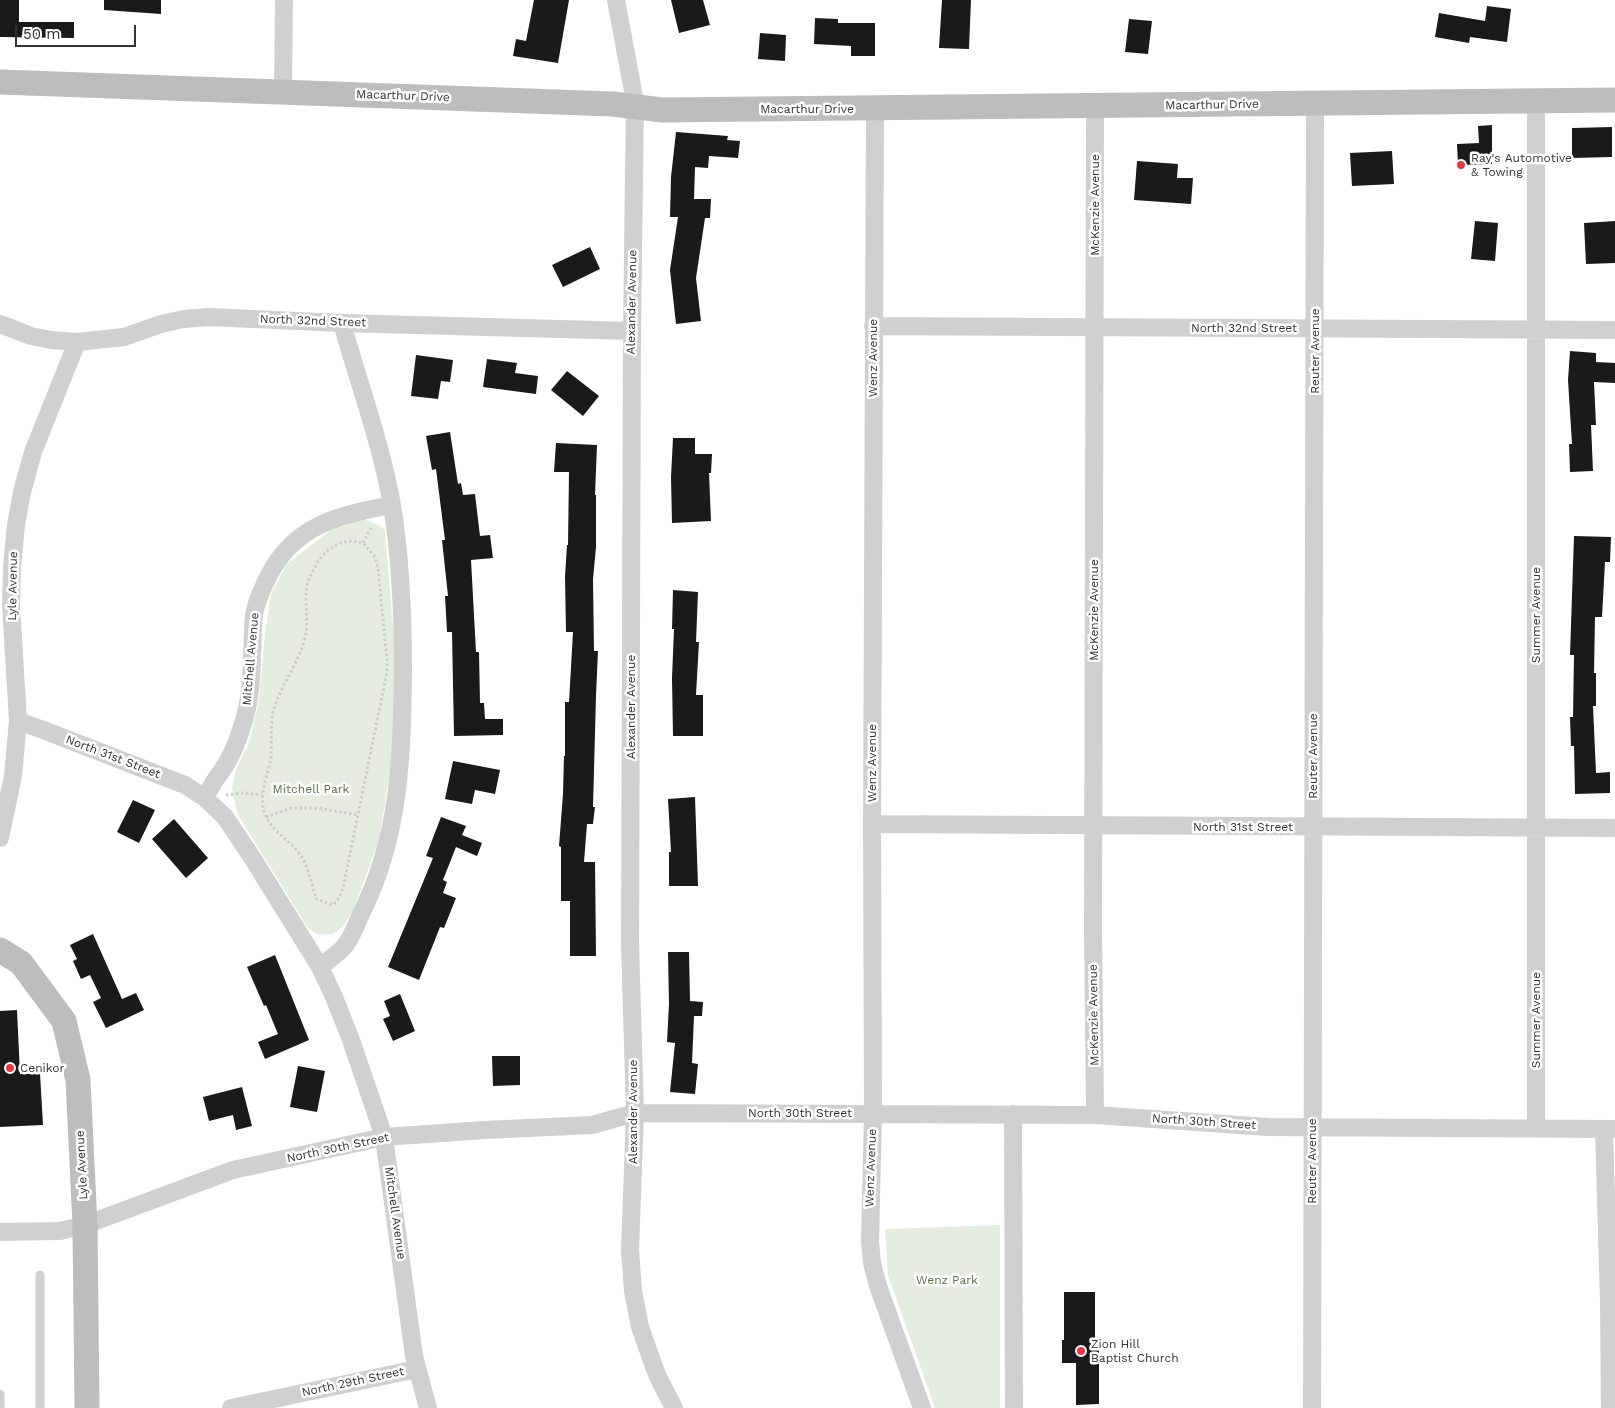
<!DOCTYPE html>
<html>
<head>
<meta charset="utf-8">
<style>
	body { margin:0 }
	#map { position:relative; width:1615px; height:1408px; overflow:hidden; background:#fff; font-family:"Work Sans",sans-serif }
	canvas { display:block }
	.scale { position:absolute; left:15px; top:25px; width:121px; height:22px; box-sizing:border-box; border:2px solid #333; border-top:0; padding-left:6px; font-size:15px; line-height:18px; white-space:nowrap; color:#333; -webkit-text-stroke:4px #fff; paint-order:stroke }
</style>
</head>
<body>
<div id="map">
<canvas width="1615" height="1408"></canvas>
<div class="scale">50 m</div>
</div>
<script>
const g = document.querySelector('canvas').getContext('2d');
g.lineJoin = 'round';
function fill(path, color) { g.fillStyle = color; g.fill(path, 'evenodd'); }
function stroke(path, color, width, dash) { g.strokeStyle = color; g.lineWidth = width; g.lineCap = dash ? 'butt' : 'round'; g.setLineDash(dash || []); g.stroke(path); }
function drawText(font, color, halo, rows, align = 'center') {
  g.font = font + ' "Work Sans",sans-serif'; g.lineWidth = 5; g.setLineDash([]); g.textBaseline = 'middle'; g.strokeStyle = halo; g.fillStyle = color; for (const [text, x, y, turn = 0] of rows) {
    g.save(); g.translate(x, y); g.rotate((+turn || 0) * Math.PI / 180); g.textAlign = isNaN(turn) ? turn : align; if (halo) g.strokeText(text, 0, 0); g.fillText(text, 0, 0); g.restore();
  }
}
fill(new Path2D(`
	M364,519L378,525L385,530L394,640L397,728L379,840L354,908L343,927L332,934L318,935L307,927L237,813L232,787L236,770L250,740L259,699L265,633L271,594L287,564L331,530Z
	M1000,1225V1408H935L888,1275L885,1229Z`), '#e6ecdf');
fill(new Path2D(`
	M0,0H19V22H74V38L0,37Z
	M104,0H161V14L104,10Z
	M534,0H569L558,63L513,56L516,39L526,41Z
	M671,0H703L710,25L679,33Z
	M942,0H971L969,49L939,48Z
	M1487,6L1511,9L1507,42L1470,37L1469,43L1435,37L1439,13L1485,21Z
	M815,18L838,19V23H875V56H851V46L814,44Z
	M1129,19L1152,21L1148,54L1125,52Z
	M760,33L786,35L785,61L758,59Z
	M1492,125V164L1458,165L1457,144L1479,143L1478,126Z
	M1612,127V157L1572,158V128Z
	M676,132L728,136L727,140L740,141L738,158L709,156L708,168L695,167L694,199H711L710,218H705L696,278L701,321L676,324L670,270L678,217H670L671,177Z
	M1392,151L1394,184L1352,186L1350,153Z
	M1137,161L1178,164L1177,178H1193L1191,204L1134,200Z
	M1475,221L1498,223L1495,261L1471,259Z
	M1615,221V263L1586,264L1584,223Z
	M590,247L600,269L563,287L552,265Z
	M1570,351L1596,353V362L1615,363V383L1594,382L1596,425H1591L1593,471L1570,472L1569,444H1572L1568,380Z
	M416,355L453,360L450,382L441,381L438,399L411,396Z
	M487,359L517,363L515,373L538,376L536,394L483,387Z
	M567,371L599,396L583,416L551,390Z
	M450,432L458,484L461,483L463,495L475,494L480,536L490,535L493,558L471,560L476,652H479L480,703H484L485,719H503V735L454,736L452,632H447L445,596H448L442,540H445L436,469L432,470L426,436Z
	M673,438H695V454H712L711,473H709L711,521L672,523L671,477Z
	M556,443L597,445L595,495H596V547L593,579L594,651H598L596,696L593,807H595L593,824H587L584,862H595L596,956H570V901H561V847L559,846L563,794L564,756H565V702H569L573,632H566L565,577L567,545H568L569,472H554Z
	M1574,536L1611,537L1610,562H1605L1602,617H1595L1594,673H1596V706H1593L1596,773L1610,772V793L1575,794L1574,746H1571L1570,717H1573L1574,655H1570Z
	M673,590L698,592L696,642H699L696,695H703V736H673L672,678L674,629H672Z
	M453,761L500,770L495,794L475,790L472,804L445,799Z
	M695,797L698,886H669V852H671L668,799Z
	M133,800L155,810L139,843L117,832Z
	M441,817L466,826L462,835L482,843L477,856L456,847L443,880L447,882L443,893L456,898L444,928L440,927L419,980L388,967L433,858L426,856Z
	M174,819L208,858L186,878L152,839Z
	M93,934L122,999L136,993L144,1010L106,1028L93,1002L101,998L90,975L81,979L73,961L77,959L70,945Z
	M668,952H689L690,1001L703,1002L702,1016H694L692,1063L698,1064L695,1094L670,1092L675,1043L667,1042L669,1004Z
	M275,955L309,1040L265,1059L258,1042L278,1034L266,1005L264,1006L247,967Z
	M400,994L415,1031L393,1041L383,1019L390,1016L384,1001Z
	M17,1010L20,1074L40,1073L43,1125L0,1127V1011Z
	M492,1056H520V1085L493,1086Z
	M298,1066L325,1071L317,1112L290,1107Z
	M242,1087L252,1126L236,1130L233,1115L209,1121L203,1097Z
	M1064,1292H1095V1339L1099,1340V1404L1076,1405V1363H1062V1340H1064Z`), '#1a1a1a');
stroke(new Path2D(`
	M349,541L363,543L375,557L378,568L387,659V672L343,888L339,898L333,905L316,899C312,886 309,868 301,856C290,839 265,828 263,806C260,789 269,773 271,757C272,742 270,721 274,708C282,684 299,662 305,638C309,620 304,603 307,585C308,579 312,573 315,567C321,554 334,543 349,541Z
	M363,543L372,526
	M226,795L243,793L262,795
	M266,817L292,808H318L358,815`), '#cdcdcd', 3, [2.5, 2.5]);
stroke(new Path2D(`
	M40,1275V1408
	M0,1394V1408`), '#d0d0d0', 9);
stroke(new Path2D(`
	M616,0L635,102L632,331L630,943L635,1113L630,1250L633,1291L640,1327L657,1375L674,1408
	M283,92L284,0
	M1536,101V1129
	M1095,106L1093,928L1095,1115
	M875,109L872,824L873,1114L870,1242L872,1263L878,1286L922,1408
	M0,324L31,336L51,340L77,342L124,337L161,324L184,319L209,317L342,323L632,331
	M873,326L1615,330
	M18,721L46,731L185,785L205,798L225,817L253,859L320,967L334,997L351,1040L384,1137L414,1356L428,1408
	M205,798C211,784 221,773 229,759C236,746 241,731 245,717C254,684 251,648 254,615C256,602 262,590 267,579C293,525 338,515 392,505
	M872,824L1615,828
	M0,838L13,776L18,721L11,605L12,566L16,525L22,492L33,452L77,342
	M320,967C327,961 336,955 343,948C351,940 356,925 361,914C400,837 402,756 403,671C403,616 401,560 392,505C381,443 359,384 342,323
	M1013,1114L1014,1408
	M1604,1129L1609,1302L1610,1408
	M0,1232L60,1231L85,1225L233,1170L384,1137L485,1130L592,1125L635,1113L1095,1115L1268,1127L1615,1129
	M231,1408L417,1369
	M1312,1408L1315,104`), '#d0d0d0', 18);
stroke(new Path2D(`
	M0,82L613,104L662,110L1615,100
	M0,950L21,963L64,1021L78,1080L85,1225L87,1408`), '#bdbdbd', 25);
for (const [x, y, r, color] of [
	[1461,165,5,"#e63946"],
	[10,1068,5,"#e63946"],
	[1081,1351,5,"#e63946"]
]) { const dot = new Path2D(); dot.arc(x, y, r, 0, 2 * Math.PI); g.fillStyle = color; g.fill(dot); stroke(dot, '#fff', 2); }
drawText('12px', '#333', '#fff', [
	["Macarthur Drive",403,96,2],
	["Macarthur Drive",1212,105,-1],
	["Macarthur Drive",807,109],
	["McKenzie Avenue",1095,205,-90],
	["Alexander Avenue",632,302,-89],
	["North 32nd Street",313,321,2],
	["North 32nd Street",1244,328],
	["Reuter Avenue",1315,351,-90],
	["Wenz Avenue",873,358,-90],
	["Lyle Avenue",13,586,-89],
	["McKenzie Avenue",1094,610,-90],
	["Summer Avenue",1536,615,-90],
	["Mitchell Avenue",251,659,-85],
	["Alexander Avenue",631,707,-90],
	["Reuter Avenue",1313,756,-90],
	["North 31st Street",113,757,21],
	["Wenz Avenue",872,763,-90],
	["North 31st Street",1243,827],
	["McKenzie Avenue",1094,1015,-91],
	["Summer Avenue",1536,1020,-90],
	["Alexander Avenue",633,1112,-90],
	["North 30th Street",800,1113],
	["North 30th Street",1204,1122,4],
	["North 30th Street",338,1148,-12],
	["Reuter Avenue",1312,1161,-90],
	["Lyle Avenue",82,1165,-93],
	["Wenz Avenue",871,1168,-88],
	["Mitchell Avenue",395,1213,82],
	["North 29th Street",353,1382,-12]
]);
drawText('12px', '#333', '#fff', [
	["Ray's Automotive",1471,158],
	["& Towing",1471,172],
	["Cenikor",20,1068],
	["Zion Hill",1091,1344],
	["Baptist Church",1091,1358]
], 'left');
drawText('12px', '#56703f', '#fff', [
	["Mitchell Park",311,789],
	["Wenz Park",947,1280]
]);
</script>
</body>
</html>
